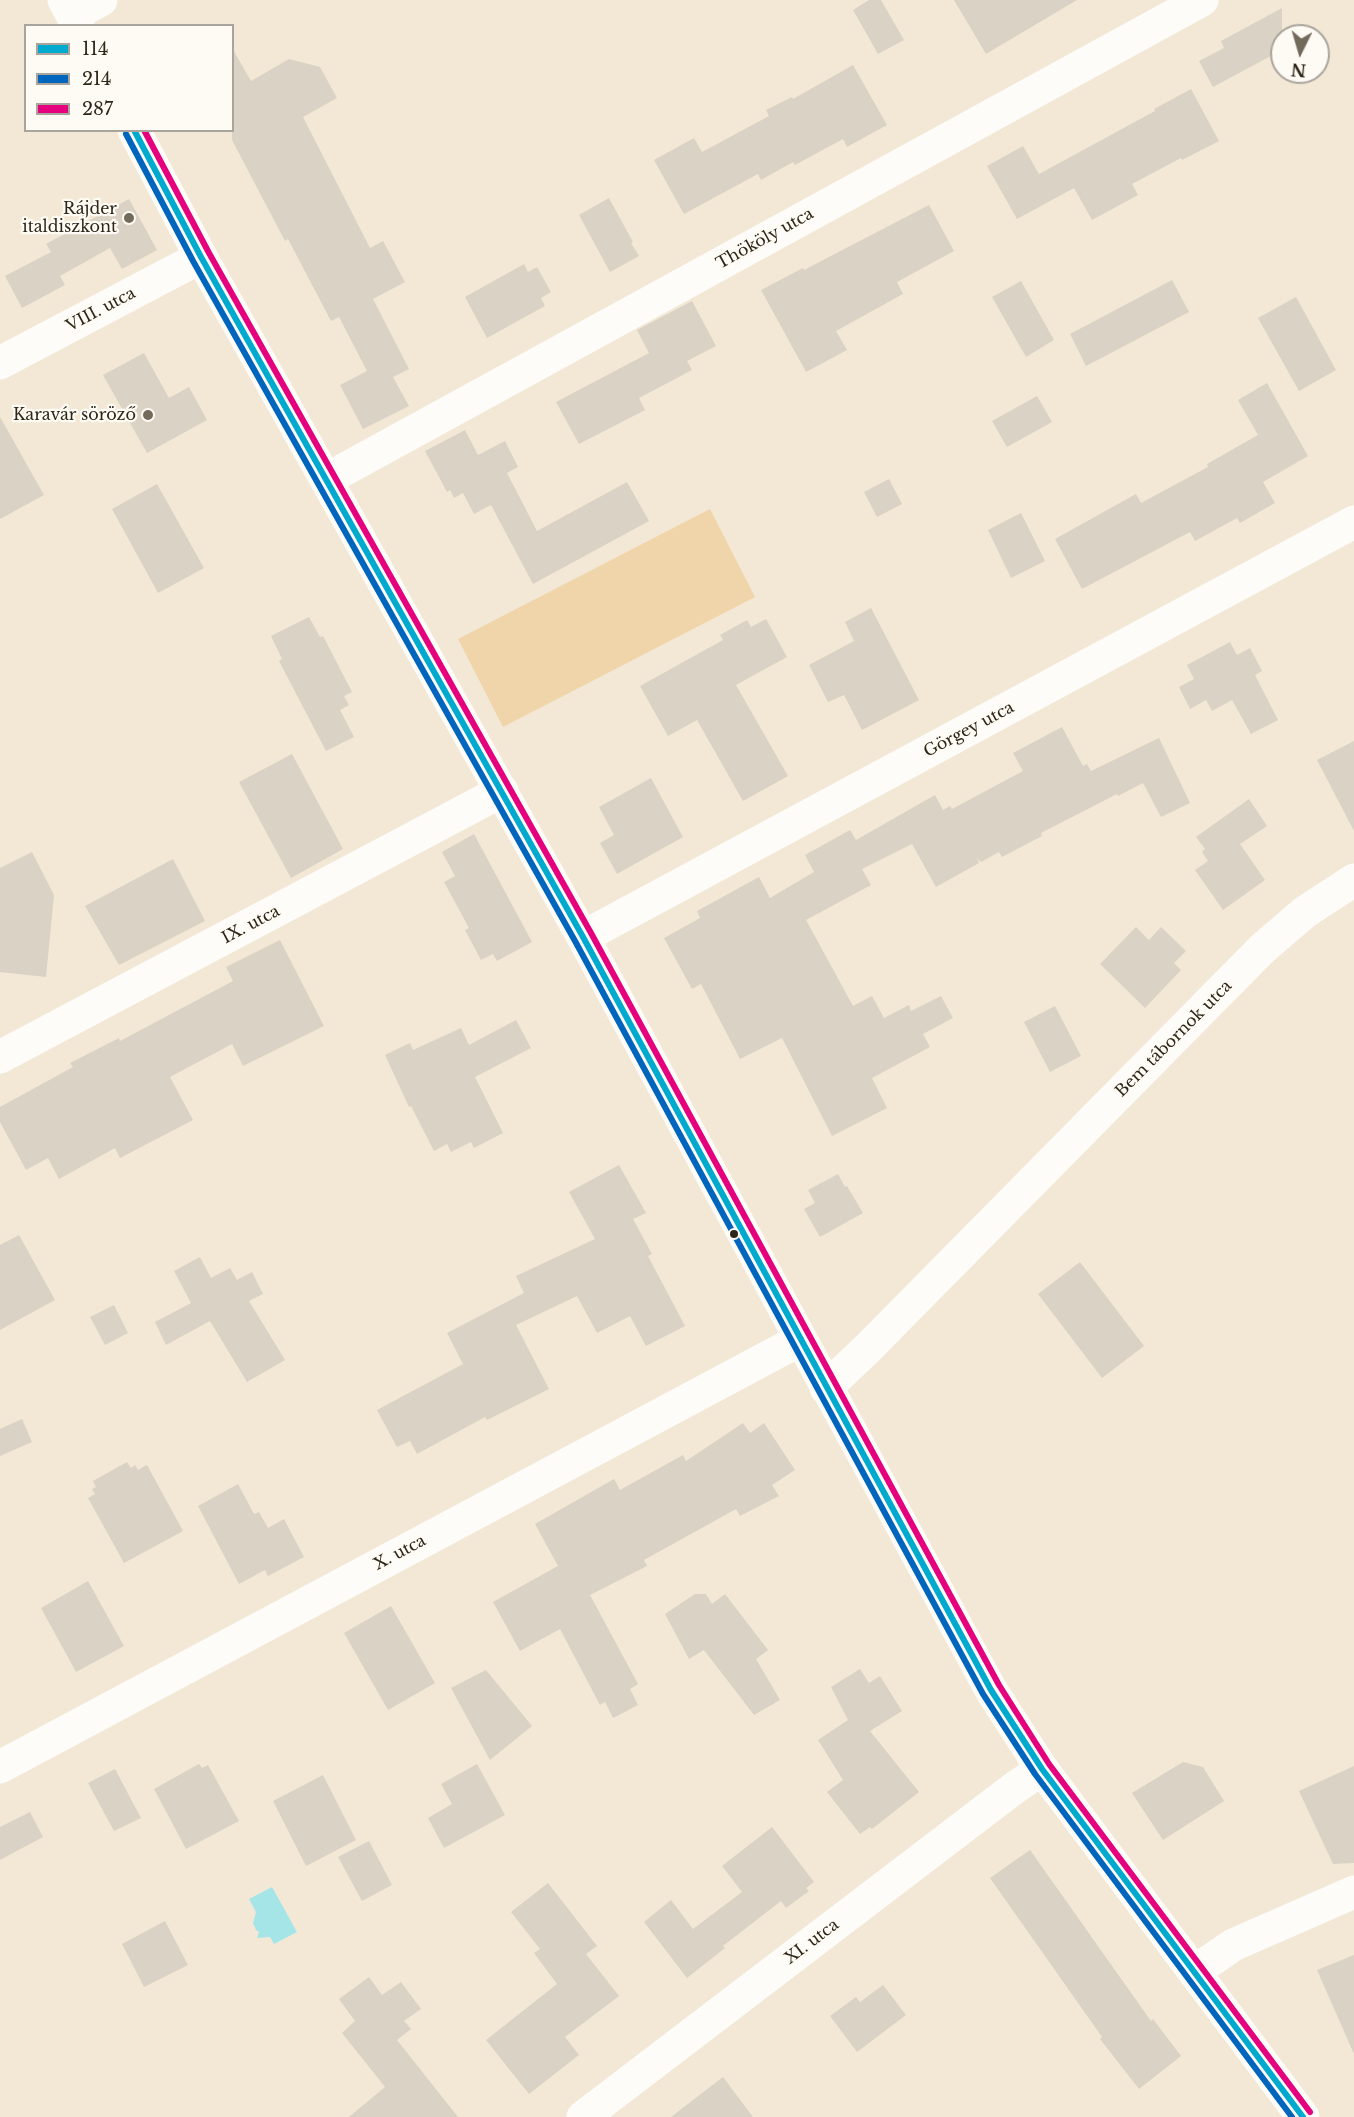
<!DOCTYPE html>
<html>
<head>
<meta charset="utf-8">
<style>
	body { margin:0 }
	#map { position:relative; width:1354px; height:2117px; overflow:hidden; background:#f3e8d6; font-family:"Libre Baskerville",serif }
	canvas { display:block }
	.legend { position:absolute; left:24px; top:24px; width:210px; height:108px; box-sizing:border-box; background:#fefaf4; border:2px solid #aaa59c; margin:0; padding:8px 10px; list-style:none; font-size:18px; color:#2d2619 }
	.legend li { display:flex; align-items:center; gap:12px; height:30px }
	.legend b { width:30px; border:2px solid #aaa59c }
	.north { position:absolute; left:1270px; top:24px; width:60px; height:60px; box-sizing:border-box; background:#fefaf4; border:2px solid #aaa59c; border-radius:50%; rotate:185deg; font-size:16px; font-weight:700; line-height:24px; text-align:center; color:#2d2619 }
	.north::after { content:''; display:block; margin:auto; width:21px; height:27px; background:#726a5b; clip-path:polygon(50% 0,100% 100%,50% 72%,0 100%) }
</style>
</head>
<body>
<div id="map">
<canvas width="1354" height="2117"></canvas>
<ul class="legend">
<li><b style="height:8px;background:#00a9ce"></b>114</li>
<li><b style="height:8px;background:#0065bd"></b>214</li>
<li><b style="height:8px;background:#e5007d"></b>287</li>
</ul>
<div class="north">N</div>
</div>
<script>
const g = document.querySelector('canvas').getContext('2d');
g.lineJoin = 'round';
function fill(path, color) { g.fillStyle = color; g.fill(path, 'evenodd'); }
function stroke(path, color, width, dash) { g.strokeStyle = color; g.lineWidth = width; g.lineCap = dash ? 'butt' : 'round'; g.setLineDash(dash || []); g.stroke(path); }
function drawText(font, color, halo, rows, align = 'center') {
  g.font = font + ' "Libre Baskerville",serif'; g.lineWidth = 4.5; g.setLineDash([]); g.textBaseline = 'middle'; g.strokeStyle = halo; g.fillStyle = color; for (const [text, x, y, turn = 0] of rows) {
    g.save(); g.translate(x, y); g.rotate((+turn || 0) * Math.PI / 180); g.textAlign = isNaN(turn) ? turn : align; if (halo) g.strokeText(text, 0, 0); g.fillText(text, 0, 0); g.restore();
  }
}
fill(new Path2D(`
	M710,509L755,597L503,727L458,639Z`), '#efd5a9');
fill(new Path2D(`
	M272,1887L297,1932L274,1944L270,1937L257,1938L259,1932L256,1930L253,1923L256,1912L249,1899Z`), '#a5e5e8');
fill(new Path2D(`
	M869,0H881L904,40L878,54L853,10Z
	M954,0H1077L986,54Z
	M1282,8V50L1213,87L1199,61L1224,48L1221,41Z
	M232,48L251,81L289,59L320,67L337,98L303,117L370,248L383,241L405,282L373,299L409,369L393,377L409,406L363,429L340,385L367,371L339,317L331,321L288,239L285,241L232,140Z
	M853,65L887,125L847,147L843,139L795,165L793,162L761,180L758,174L684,214L654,160L694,138L702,152L769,116L766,110L792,97L793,99Z
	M1191,89L1219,141L1182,160L1181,158L1132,184L1138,195L1092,220L1074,188L1017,219L987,166L1023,146L1039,174L1155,111L1154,109Z
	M609,198L633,242L631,243L639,256L610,272L579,215Z
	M129,199L157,250L122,269L110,248L60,276L65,285L22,308L5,276L51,252L46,244Z
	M929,205L954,251L897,282L903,294L836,331L847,350L806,372L761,290L803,268L804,270Z
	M524,264L528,272L537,267L551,292L541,298L545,306L487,338L465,297Z
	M1172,280L1189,312L1086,366L1070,334Z
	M1021,281L1054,340L1026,357L992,297Z
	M1296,297L1336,370L1299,391L1258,318Z
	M692,301L716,346L687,361L692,370L639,398L645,410L579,444L556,402L649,353L637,330Z
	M144,353L169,398L189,387L207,420L147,453L103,375Z
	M1267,383L1308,456L1263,482L1275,503L1240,523L1237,518L1195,541L1190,532L1082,589L1055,539L1136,494L1141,503L1208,467L1207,464L1258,435L1238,400Z
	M1037,396L1052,422L1007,447L992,421Z
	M0,417L44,495L0,519Z
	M465,430L478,455L505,441L518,467L507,473L537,531L627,482L649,521L533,584L491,505L474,514L463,493L454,498L450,490L447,492L425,451Z
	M889,479L902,504L877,517L864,492Z
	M157,484L204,568L158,593L112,509Z
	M1021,513L1045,561L1011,578L988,530Z
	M871,608L919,700L862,730L844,695L828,702L809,665L854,641L845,622Z
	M309,617L320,637L323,636L352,692L344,696L349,705L340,710L354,737L326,751L279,661L282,659L271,636Z
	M766,619L787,657L736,685L788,776L743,801L697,720L668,736L640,686L723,640L720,635L747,620L751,627Z
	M1230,642L1237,655L1250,648L1262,671L1255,675L1278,720L1251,734L1232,700L1212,711L1206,700L1190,709L1179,687L1194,679L1187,665Z
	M1062,727L1083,766L1087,764L1091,771L1159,738L1190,803L1161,817L1143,783L1118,796L1117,794L1041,833L1042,836L1002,857L999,852L981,862L977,858L979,863L936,887L912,844L862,869L871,885L806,920L853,1006L872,996L884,1018L909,1005L911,1011L941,996L953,1018L923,1034L930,1047L872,1078L887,1108L832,1136L782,1038L740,1059L701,984L692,989L664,938L700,918L697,911L759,877L770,898L814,872L805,855L850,830L856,840L935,795L943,810L950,806L952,809L1023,771L1013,753Z
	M1354,741V831L1317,760Z
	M292,754L343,849L291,878L239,782Z
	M651,778L683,837L617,874L600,843L614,835L599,807Z
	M1249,799L1267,826L1240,844L1265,880L1223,910L1195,870L1208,861L1202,852L1205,849L1196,837Z
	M474,834L532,942L497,961L493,954L481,960L465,930L469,928L444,882L455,876L442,852Z
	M32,852L54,895L46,977L0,972V868Z
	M173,859L205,921L119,965L85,906Z
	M1136,927L1149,940L1161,927L1186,951L1174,963L1181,970L1145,1008L1100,964Z
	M280,940L324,1026L243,1066L232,1044L170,1077L193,1120L120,1158L115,1148L59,1179L48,1158L26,1170L0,1122V1107L73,1067L70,1063L119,1038L120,1041L233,981L226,967Z
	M1055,1006L1081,1056L1050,1072L1024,1022Z
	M516,1020L531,1048L475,1077L503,1133L474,1148L471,1142L451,1152L447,1144L434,1151L411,1106L409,1107L385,1055L410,1043L413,1050L461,1028L469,1045Z
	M619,1165L646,1213L633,1219L652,1254L648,1256L685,1326L646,1346L630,1316L597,1333L577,1296L516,1325L549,1389L487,1420L485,1417L417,1454L410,1441L397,1447L377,1410L463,1364L447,1333L524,1293L516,1276L595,1239L569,1192Z
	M838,1174L845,1187L847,1186L863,1213L820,1237L804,1209L815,1203L808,1190Z
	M19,1235L55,1300L0,1330V1245Z
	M200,1257L211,1278L230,1268L237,1280L252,1272L263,1294L249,1301L285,1360L247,1382L210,1321L166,1345L155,1322L191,1303L174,1271Z
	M1080,1262L1144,1346L1102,1378L1038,1294Z
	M114,1305L128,1333L105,1345L90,1317Z
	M22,1419L32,1442L0,1456V1429Z
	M743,1423L750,1433L764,1423L795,1470L772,1485L779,1496L740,1516L736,1509L644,1560L647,1566L590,1595L638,1684L630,1689L638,1705L613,1718L605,1702L600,1705L560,1629L520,1651L493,1602L558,1566L535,1524L614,1479L620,1490L683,1455L686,1461Z
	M127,1462L131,1468L135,1465L138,1470L147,1465L183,1531L124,1563L88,1498L95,1494L92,1489L96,1487L93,1481Z
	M238,1484L254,1514L259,1512L268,1528L284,1519L304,1557L268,1576L265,1570L239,1584L198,1506Z
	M88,1581L124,1646L76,1672L41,1608Z
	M695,1594H706L712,1604L725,1594L768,1650L756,1659L780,1700L754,1715L704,1650L689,1659L665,1614Z
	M391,1606L435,1683L388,1710L344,1633Z
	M860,1669L869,1683L880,1676L902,1711L870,1731L919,1792L872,1829L870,1827L860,1834L827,1792L843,1780L818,1740L848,1720L831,1687Z
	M486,1670L532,1726L490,1760L451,1688Z
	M1183,1762L1203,1767L1224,1801L1163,1840L1132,1793Z
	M199,1764L202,1768L208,1765L239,1821L186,1849L154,1789Z
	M477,1764L505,1815L444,1848L428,1818L452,1804L441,1784Z
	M1354,1766V1863L1333,1864L1299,1791Z
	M115,1769L141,1818L114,1831L88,1783Z
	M323,1775L356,1840L306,1866L273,1801Z
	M30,1812L43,1837L0,1860V1827Z
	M772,1827L814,1882L806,1888L809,1891L786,1908L781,1901L723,1946L725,1948L687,1978L644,1922L671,1900L693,1929L742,1892L722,1866Z
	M369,1841L392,1885L362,1901L338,1857Z
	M1030,1850L1151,2021L1153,2019L1181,2056L1139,2089L1100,2039L1102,2037L990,1878Z
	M548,1883L597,1946L586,1954L619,1996L565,2037L579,2055L529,2094L486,2040L557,1984L534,1953L540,1949L511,1912Z
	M165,1921L188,1965L144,1987L122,1944Z
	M1354,1955V2054L1317,1970Z
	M369,1977L382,1995L401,1982L421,2009L404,2021L411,2029L397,2040L458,2117H349L385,2087L342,2033L355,2021L339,1999Z
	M883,1985L906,2015L857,2052L830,2016L856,1997L860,2002Z
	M723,2077L753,2117H671Z`), '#dad2c4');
stroke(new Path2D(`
	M73,15L101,0
	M0,363L201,257
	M327,479L1202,0
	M583,937L1354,522
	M0,1057L502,791
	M826,1388L868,1348L1262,949L1305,912L1354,880
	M0,1767L800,1340
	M1194,1972L1233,1945L1354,1892
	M583,2117L1013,1789L1042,1769`), '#fdfcf9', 33);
stroke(new Path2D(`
	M64,0L78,26
	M134,130L201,257L583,937L991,1690L1042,1769L1303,2117`), '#fdfcf9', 33);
stroke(new Path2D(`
	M134,130L201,257L583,937L991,1690L1042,1769L1303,2117`), '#00a9ce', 6);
stroke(new Path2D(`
	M126,134L193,261L575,941L983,1694L1035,1774L1292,2117`), '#0065bd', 6);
stroke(new Path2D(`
	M144,130L209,253L591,933L999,1685L1049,1764L1310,2112`), '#e5007d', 6);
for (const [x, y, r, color] of [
	[129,218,6,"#726a5b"],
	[148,415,6,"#726a5b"],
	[734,1234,5,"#2d2619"]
]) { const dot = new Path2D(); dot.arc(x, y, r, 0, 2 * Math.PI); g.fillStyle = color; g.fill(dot); stroke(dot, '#fefaf4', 2); }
drawText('16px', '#2d2619', '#fefaf4', [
	["Rájder",117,209],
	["italdiszkont",117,227],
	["Karavár söröző",136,415]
], 'right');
drawText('16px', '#2d2619', '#fefaf4', [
	["Thököly utca",765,239,-29],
	["VIII. utca",101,310,-28],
	["Görgey utca",969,730,-28],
	["IX. utca",251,925,-28],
	["Bem tábornok utca",1174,1039,-45],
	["X. utca",400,1553,-28],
	["XI. utca",812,1942,-37]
]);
</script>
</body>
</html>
